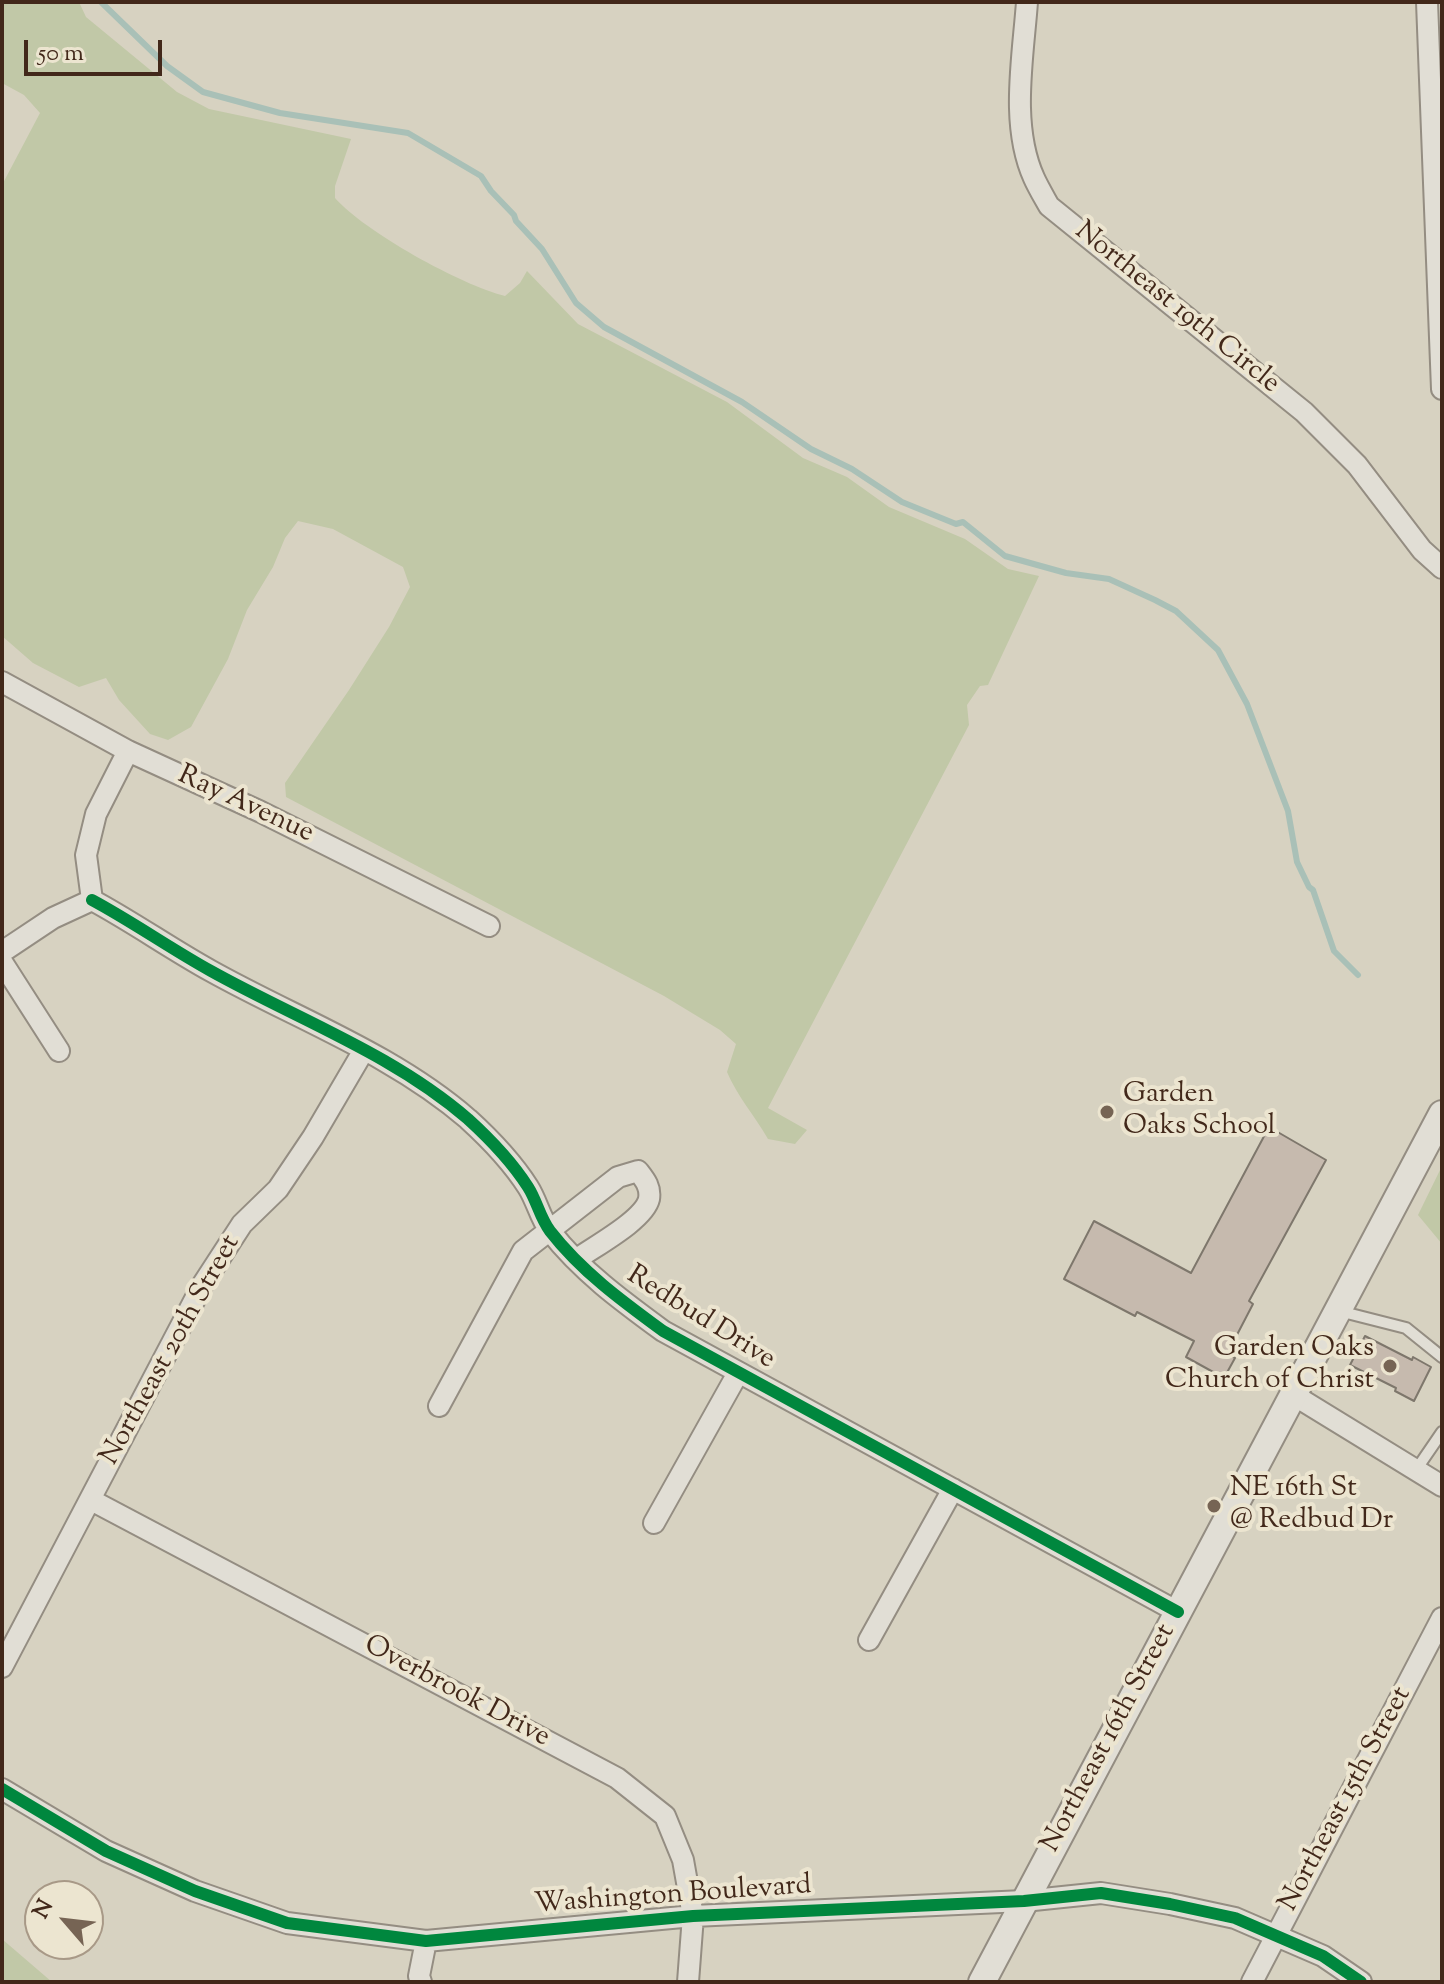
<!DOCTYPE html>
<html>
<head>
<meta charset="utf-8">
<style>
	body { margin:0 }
	#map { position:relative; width:1444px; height:1984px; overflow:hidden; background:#d7d2c1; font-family:"Sorts Mill Goudy",serif }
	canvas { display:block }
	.frame { position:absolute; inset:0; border:4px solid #42281a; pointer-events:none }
	.north { position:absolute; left:24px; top:1880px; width:80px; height:80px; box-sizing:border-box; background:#ece5d0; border:2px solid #a89987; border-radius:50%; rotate:298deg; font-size:22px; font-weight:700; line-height:32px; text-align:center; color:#42281a }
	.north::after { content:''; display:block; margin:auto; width:28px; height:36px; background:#766454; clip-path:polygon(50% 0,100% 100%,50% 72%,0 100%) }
	.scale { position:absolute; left:24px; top:40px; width:138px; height:36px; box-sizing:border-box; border:4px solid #42281a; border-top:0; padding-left:10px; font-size:24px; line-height:28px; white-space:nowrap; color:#42281a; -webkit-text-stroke:6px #ece5d0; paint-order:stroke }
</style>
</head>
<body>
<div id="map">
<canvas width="1444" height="1984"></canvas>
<div class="frame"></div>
<div class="north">N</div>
<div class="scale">50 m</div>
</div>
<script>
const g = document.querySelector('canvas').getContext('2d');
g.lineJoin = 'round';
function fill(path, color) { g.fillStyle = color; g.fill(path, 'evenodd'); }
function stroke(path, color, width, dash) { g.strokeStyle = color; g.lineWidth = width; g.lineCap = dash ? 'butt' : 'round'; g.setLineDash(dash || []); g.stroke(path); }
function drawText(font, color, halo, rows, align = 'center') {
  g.font = font + ' "Sorts Mill Goudy",serif'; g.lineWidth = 8; g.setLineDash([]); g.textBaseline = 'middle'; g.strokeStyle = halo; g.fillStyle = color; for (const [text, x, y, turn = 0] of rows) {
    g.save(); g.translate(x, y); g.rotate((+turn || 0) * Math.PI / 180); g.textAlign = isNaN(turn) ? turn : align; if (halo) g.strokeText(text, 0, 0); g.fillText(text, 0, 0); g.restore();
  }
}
fill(new Path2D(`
	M2,2H79L86,17L177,92L209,109L351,139L335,186V198C365,232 461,285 505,296L520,283L527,271L578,324L727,402L803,458L847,477L889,507L965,539L1008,569L1039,576L988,685L980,686L967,705L969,725L768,1108L807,1130L795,1144L768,1139C755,1116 737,1096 727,1072L736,1044L720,1030L664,996L286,797L285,783L349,690L389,627L410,587L403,567L333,529L298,521L285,538L273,567L247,610L228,659L191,727L168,740L150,734L119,700L106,678L79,687L33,663L2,636V185L40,113L24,95L2,83Z
	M1442,1166V1244L1418,1215Z
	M2,1939L52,1982H2Z`), '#c1c8a7');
stroke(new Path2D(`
	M101,2L167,66L203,92L280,113L408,133L481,176L491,191L514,215L516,221L542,249L576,303L604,327L742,402L811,449L852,469L902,502L956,524L963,522L1005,556L1066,573L1109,579L1155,600L1176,611L1218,650L1247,704L1288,811L1297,862L1309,887L1313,890L1334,951L1358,975`), '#a9c0b7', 6);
const building = new Path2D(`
	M1269,1127L1326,1160L1249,1301L1253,1304L1227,1354L1235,1358L1224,1378L1186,1357L1194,1341L1137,1312L1135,1316L1064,1279L1094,1221L1191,1273Z
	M1365,1336L1412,1360L1413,1357L1431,1367L1414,1401L1395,1391L1396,1388L1350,1365Z`);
fill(building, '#c6baae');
stroke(building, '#7e776c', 2);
const service = new Path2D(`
	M1339,1311L1406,1328L1442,1357
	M1416,1470L1442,1432`);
const minor = new Path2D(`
	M1027,2C1023,58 1010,125 1034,178C1038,187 1044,197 1049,206L1304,412L1357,465L1422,550L1442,568
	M1427,2L1442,389
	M2,682L128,751L261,812L489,926
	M92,900C133,922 171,949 211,971C297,1019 393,1054 468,1119C490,1139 512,1162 528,1187C537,1201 540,1218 550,1231C581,1271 622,1301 663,1331L1178,1612
	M92,900L86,855L96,814L128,751
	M2,952L53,918L92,900
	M2,962L59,1051
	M1292,1394L1442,1486
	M439,1406L523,1251L618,1177L638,1171C645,1180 651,1187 649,1199C644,1220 595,1246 577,1259
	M91,1500L617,1778L665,1816L683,1860L693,1916L688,1982
	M654,1523L738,1373
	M869,1640L953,1489
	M2,1667L203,1284L242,1224L278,1189L313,1137L364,1050
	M2,1789L106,1851L195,1891L287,1923L426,1941L693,1916L1024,1901L1101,1893L1170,1904L1235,1918L1323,1956L1361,1982
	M421,1982L419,1976L426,1941
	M1252,1982L1442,1618`);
const tertiary = new Path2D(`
	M982,1982L1442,1114`);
stroke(service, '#948d82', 14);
stroke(minor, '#948d82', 24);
stroke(tertiary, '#948d82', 30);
stroke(service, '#e1ded5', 10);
stroke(minor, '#e1ded5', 20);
stroke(tertiary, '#e1ded5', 26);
stroke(new Path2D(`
	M92,900C133,922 171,949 211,971C297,1019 393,1054 468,1119C490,1139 512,1162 528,1187C537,1201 540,1218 550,1231C581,1271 622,1301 663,1331L1178,1612
	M2,1789L106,1851L195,1891L287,1923L426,1941L693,1916L1024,1901L1101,1893L1170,1904L1235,1918L1323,1956L1361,1982`), '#00873e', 12);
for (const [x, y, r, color] of [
	[1107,1112,8,"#766454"],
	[1390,1366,8,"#766454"],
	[1214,1506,8,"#766454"]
]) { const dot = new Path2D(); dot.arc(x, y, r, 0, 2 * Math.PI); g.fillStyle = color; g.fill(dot); stroke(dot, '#ece5d0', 3); }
drawText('28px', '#42281a', '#ece5d0', [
	["Northeast 19th Circle",1176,309,39],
	["Ray Avenue",245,806,25],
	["Redbud Drive",700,1319,32],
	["Northeast 20th Street",172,1351,-61],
	["Overbrook Drive",456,1693,28],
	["Northeast 16th Street",1110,1739,-62],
	["Northeast 15th Street",1347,1800,-62],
	["Washington Boulevard",673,1897,-4]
]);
drawText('28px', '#42281a', '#ece5d0', [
	["Garden",1123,1096],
	["Oaks School",1123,1128],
	["Garden Oaks",1374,1350,"right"],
	["Church of Christ",1374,1382,"right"],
	["NE 16th St",1230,1490],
	["@ Redbud Dr",1230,1522]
], 'left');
</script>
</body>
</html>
